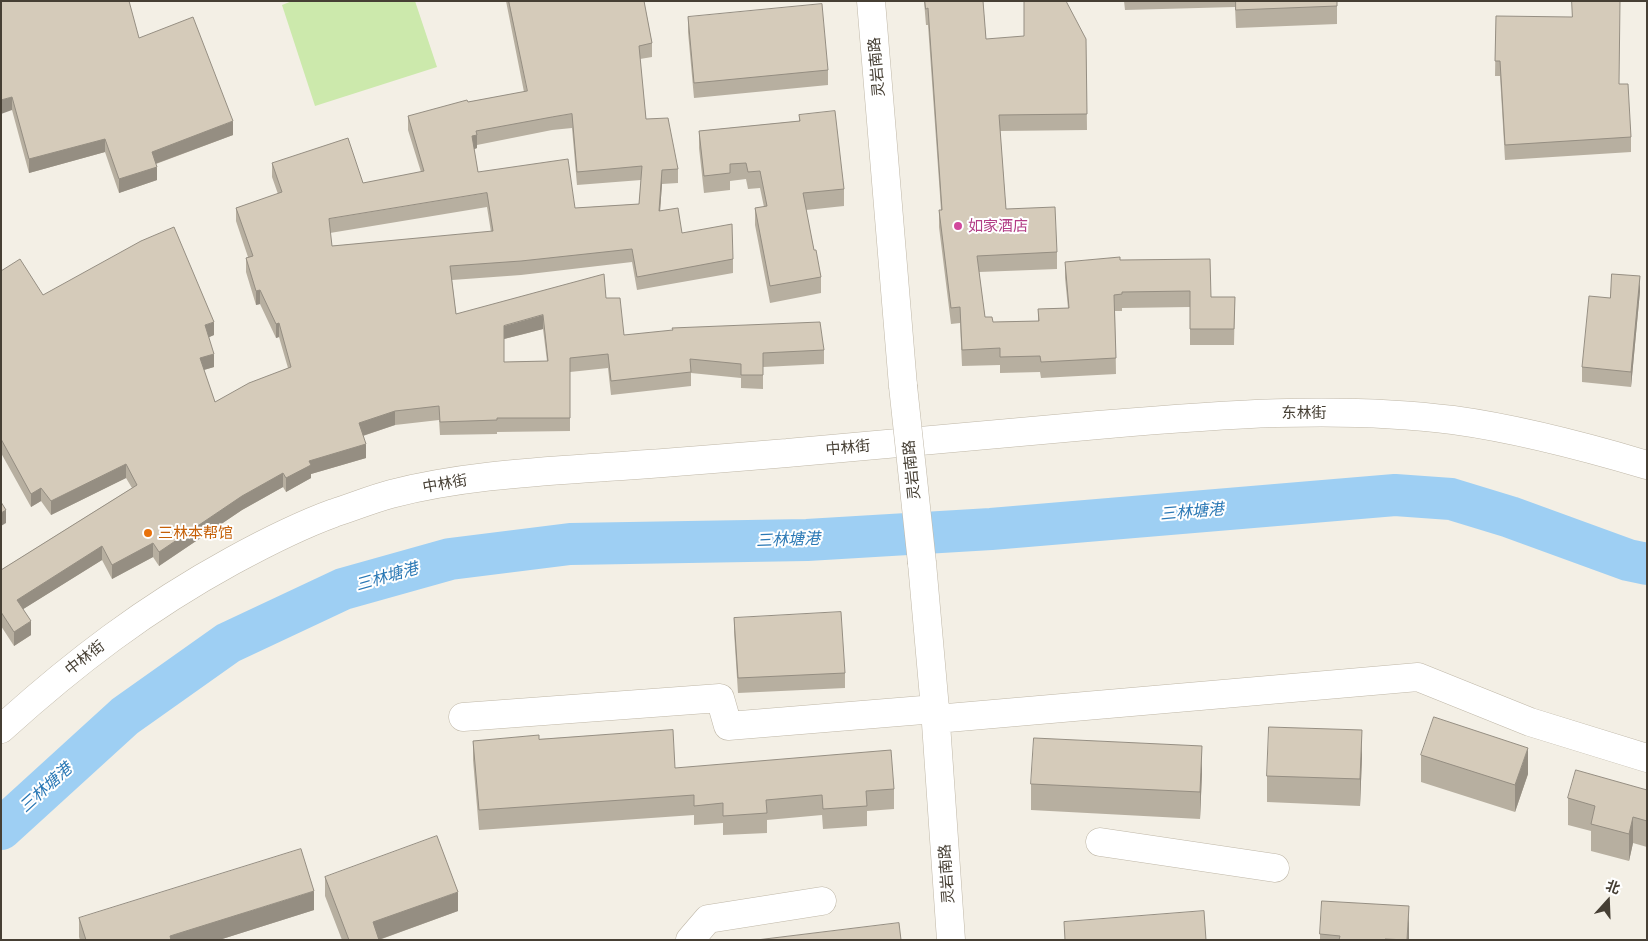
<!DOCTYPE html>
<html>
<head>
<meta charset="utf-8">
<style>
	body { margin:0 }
	#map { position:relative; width:1648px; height:941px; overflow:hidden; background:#f3efe5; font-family:Quicksand,"Noto Sans SC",sans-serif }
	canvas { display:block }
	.frame { position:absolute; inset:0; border:2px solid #463f34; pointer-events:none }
	.north { position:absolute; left:1583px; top:876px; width:50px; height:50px; -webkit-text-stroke:4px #fff; paint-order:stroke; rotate:20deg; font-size:14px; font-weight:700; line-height:20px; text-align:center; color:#463f34 }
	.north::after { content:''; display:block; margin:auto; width:18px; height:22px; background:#463f34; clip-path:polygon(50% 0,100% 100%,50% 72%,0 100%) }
</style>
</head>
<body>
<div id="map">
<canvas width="1648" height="941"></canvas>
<div class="frame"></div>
<div class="north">北</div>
</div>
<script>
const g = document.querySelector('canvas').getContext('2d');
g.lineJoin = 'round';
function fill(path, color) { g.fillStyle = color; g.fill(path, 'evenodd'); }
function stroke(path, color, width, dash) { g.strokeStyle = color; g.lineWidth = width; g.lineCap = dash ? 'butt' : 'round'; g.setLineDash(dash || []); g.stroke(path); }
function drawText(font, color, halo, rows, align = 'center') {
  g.font = font + ' Quicksand,"Noto Sans SC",sans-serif'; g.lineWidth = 4; g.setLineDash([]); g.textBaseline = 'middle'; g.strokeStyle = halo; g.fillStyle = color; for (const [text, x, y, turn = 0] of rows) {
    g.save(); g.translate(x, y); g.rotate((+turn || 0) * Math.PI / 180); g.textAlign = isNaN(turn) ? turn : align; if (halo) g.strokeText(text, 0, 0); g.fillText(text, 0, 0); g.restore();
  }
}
fill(new Path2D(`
	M292,1H415L437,67L315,106L282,5Z`), '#cce9ac');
stroke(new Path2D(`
	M1,829L125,716L228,643L343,589L450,559L570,544L807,540L991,529L1395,495L1451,499L1510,517L1628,560L1647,564`), '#9ecff3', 42);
const minor = new Path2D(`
	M871,1L903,386
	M922,563L935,709L951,940
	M463,717L720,698L728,726L935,709
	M936,719L1418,677L1530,722L1647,758
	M1,729C74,663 146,608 232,561C265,543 298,526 334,513C353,507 372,499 391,494C461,476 534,472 606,467C667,463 727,458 787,453C891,444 995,435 1098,425C1216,415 1336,405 1453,420C1519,429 1583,446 1647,465
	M1100,842L1275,868
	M690,940L708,919L822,901`);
stroke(minor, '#bfb7a7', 29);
stroke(minor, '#fff', 28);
const minorBridge = new Path2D(`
	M903,386L922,563`);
stroke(minorBridge, '#bfb7a7', 29, []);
stroke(minorBridge, '#fff', 28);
fill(new Path2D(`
	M1,1L139,38L233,135L156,164L157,180L119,193L105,152L29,173L12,110Z
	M506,1H644L652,43V57L640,59L646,119L678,169V183L662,184L660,211L682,233L733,259V273L637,290L632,262L521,275L452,280L456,314L606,298L624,335L824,350V364L763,367V389L741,388V378L691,373V386L611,395L608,368L570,372V431L497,432V434L440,435L439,420L395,425L363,436L366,458L311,474V478L286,492L283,487L242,510L159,566L153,557L112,579L102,560L23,609L31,635L14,646L1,626V570L132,488L126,478L51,515L41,501L31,507L1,453V271L43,295L214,335L209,337L214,367L204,370L215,402L288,368L279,337L276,338L260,304L256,305L246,272V258L248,257L236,221V208L278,194L272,177V163L363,183L421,172L408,130V116L468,102L524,92ZM572,128L577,185L641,180L639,204L575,208L478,172L474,149L477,148V145L552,130ZM487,207L491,232L332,246L330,233ZM543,329L547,361L504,362V339Z
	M924,1H983L986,39H1086L1087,130L1000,131L1006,209L1057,252V269L979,272L985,317L993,322L1038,321V309L1068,308L1065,278V262L1120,260L1211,297H1235L1234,345H1190V307L1122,308V311H1115L1116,374L1041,378L1040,372L1000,373V365L962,366L960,323L951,324L939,227V210H941L928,25H926Z
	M1124,1H1337V24L1236,28L1235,7L1125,10Z
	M1496,16L1619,84L1631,137V152L1505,160L1500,76H1495Z
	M688,17L828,70V85L694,98L688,32Z
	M799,115L844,189V206L806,210L814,250L821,277V293L770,303L755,225V208L764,207L760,188L748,189L746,179L730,181V190L704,193L699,148V131L799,121Z
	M1640,291L1631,387L1582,382V367L1610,298Z
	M734,618L845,673V688L738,693L734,632Z
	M539,739L675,768L894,789V809L867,811V826L823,829L822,815L767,820V833L723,835V823L694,825V815L479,830L473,760V741Z
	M1421,755L1528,774L1515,812L1421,782Z
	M1362,757L1360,806L1267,802V776Z
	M1202,773L1200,819L1031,810V784Z
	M1647,790V847L1633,843L1629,861L1591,851V831L1568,825V798Z
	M325,877L458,911L379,940H342L325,896Z
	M314,910L219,940H80L79,937V918Z
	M1409,933V940H1320V934Z`), '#b7afa0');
fill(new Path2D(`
	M12,97V110L1,114V100Z
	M233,121V135L152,165V152Z
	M477,135V148L472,150V136Z
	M105,139V152L29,173V159Z
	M157,167V180L119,193V179Z
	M662,170V184L659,225V211Z
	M1640,276V291L1631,387V372Z
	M260,290V304L256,305V291Z
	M543,315V329L504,339V326Z
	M214,322V335L205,339V325Z
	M279,323V337L276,338V324Z
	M214,354V367L200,371V358Z
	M395,411V425L359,437V423Z
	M366,444V458L311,474V478L286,492V478L309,461Z
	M126,464V478L51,515V501Z
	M283,473V487L242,510L159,566V552L242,496Z
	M41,488V501L31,507V494Z
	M6,510V523L1,526V513Z
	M153,543V557L112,579V565Z
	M102,546V560L17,613V600Z
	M31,621V635L14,646V632Z
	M1362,730V757L1360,806V779Z
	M1202,746V773L1200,819V792Z
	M1528,748V774L1515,812V785Z
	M1633,817V843L1629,861V834Z
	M314,891V910L219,940H170V936Z
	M458,892V911L378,940L373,922Z
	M1409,906V940H1407Z`), '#958e82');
const building = new Path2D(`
	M1,1H129L139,38L193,17L233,121L152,152L157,167L119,179L105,139L29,159L12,97L1,100Z
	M509,1H644L652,43L639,46L646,119L668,118L678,169L662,170L659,211L678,208L682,233L732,224L733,259L637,277L632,249L521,261L450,266L456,314L604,274L606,298H620L624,335L673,330L672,328L820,322L824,350L763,353V375H741V364L690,359L691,372L611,381L608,354L570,358V418H497V420L440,422L439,406L395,411L359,423L366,444L309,461L311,465L286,478L283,473L242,496L159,552L153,543L112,565L102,546L17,600L31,621L14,632L1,612V570L137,485L126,464L51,501L41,488L31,494L1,439V271L20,259L43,295L141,241L174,227L214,322L205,325L214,354L200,358L215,402L249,383L291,367L279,323L276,324L260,290L256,291L246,258L253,256L236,208L282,192L272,163L348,138L363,183L424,171L408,116L467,100L468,102L527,91ZM572,114L577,172L642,166L639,204L575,208L568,159L478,172L472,136L477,135L476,131L552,117ZM487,193L493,231L332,246L329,219ZM543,315L548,361L504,362V326Z
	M925,1H983L986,39L1024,36V1H1066L1086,39L1087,114L999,115L1006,209L1055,207L1057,252L977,256L985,317H992L993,322L1039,321L1038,309L1069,308L1065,262L1120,257V260L1210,259L1211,297H1235L1234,329H1190V291L1122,292V294L1114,295L1116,358L1041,362L1040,356L1000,357V348L962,350L960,307L951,308L939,210H942L928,8L926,9Z
	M1236,1H1337V6L1236,10Z
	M1572,1H1620L1619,84H1628L1631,137L1505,145L1500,61H1495L1496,16L1572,17Z
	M822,4L828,70L694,83L688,17Z
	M835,111L844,189L803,193L814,250H816L821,277L770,286L755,208L767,206L760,171L748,172L746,163L730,164V173L704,176L699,131L800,121L799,115Z
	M1612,274L1640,276L1631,372L1582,367L1589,296L1610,298Z
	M1,502L6,510L1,513Z
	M841,612L845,673L738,678L734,618Z
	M1434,717L1528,748L1515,785L1421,755Z
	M1269,727L1362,730L1360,779L1267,776Z
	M673,730L675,768L891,750L894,789L866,791L867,806L823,809L822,795L766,800L767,813L723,816V803L694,806V795L479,810L473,741L539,735V739Z
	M1034,738L1202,746L1200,792L1031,784Z
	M1576,770L1647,790V821L1633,817L1629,834L1591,824L1595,806L1568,798Z
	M437,836L458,892L373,922L379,940H349L325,877Z
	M301,849L314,891L170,936L171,940H86L79,918Z
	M1322,901L1409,906L1407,940L1385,939V940H1339L1340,936L1320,934Z
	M1204,911L1206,940H1065L1064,922Z
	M899,923L901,940H757Z`);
fill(building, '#d5cbba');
stroke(building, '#958e82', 1);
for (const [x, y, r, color] of [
	[958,226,5,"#d1479c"],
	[148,533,5,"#e8710a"]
]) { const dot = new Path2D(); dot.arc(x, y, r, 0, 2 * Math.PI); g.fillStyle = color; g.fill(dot); stroke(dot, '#fff', 2); }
drawText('15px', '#463f34', '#fff', [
	["灵岩南路",877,67,-95],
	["东林街",1304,413],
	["中林街",848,448,-5],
	["灵岩南路",912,470,-96],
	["中林街",445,484,-10],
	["中林街",85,658,-38],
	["灵岩南路",947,874,-94]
]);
drawText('15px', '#b23c85', '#fff', [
	["如家酒店",968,226]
], 'left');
drawText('15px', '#c56008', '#fff', [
	["三林本帮馆",158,533]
], 'left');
drawText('italic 16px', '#2a78b5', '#fff', [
	["三林塘港",1192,512,-5],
	["三林塘港",788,540,-2],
	["三林塘港",387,577,-16],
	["三林塘港",46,788,-42]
]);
</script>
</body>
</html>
